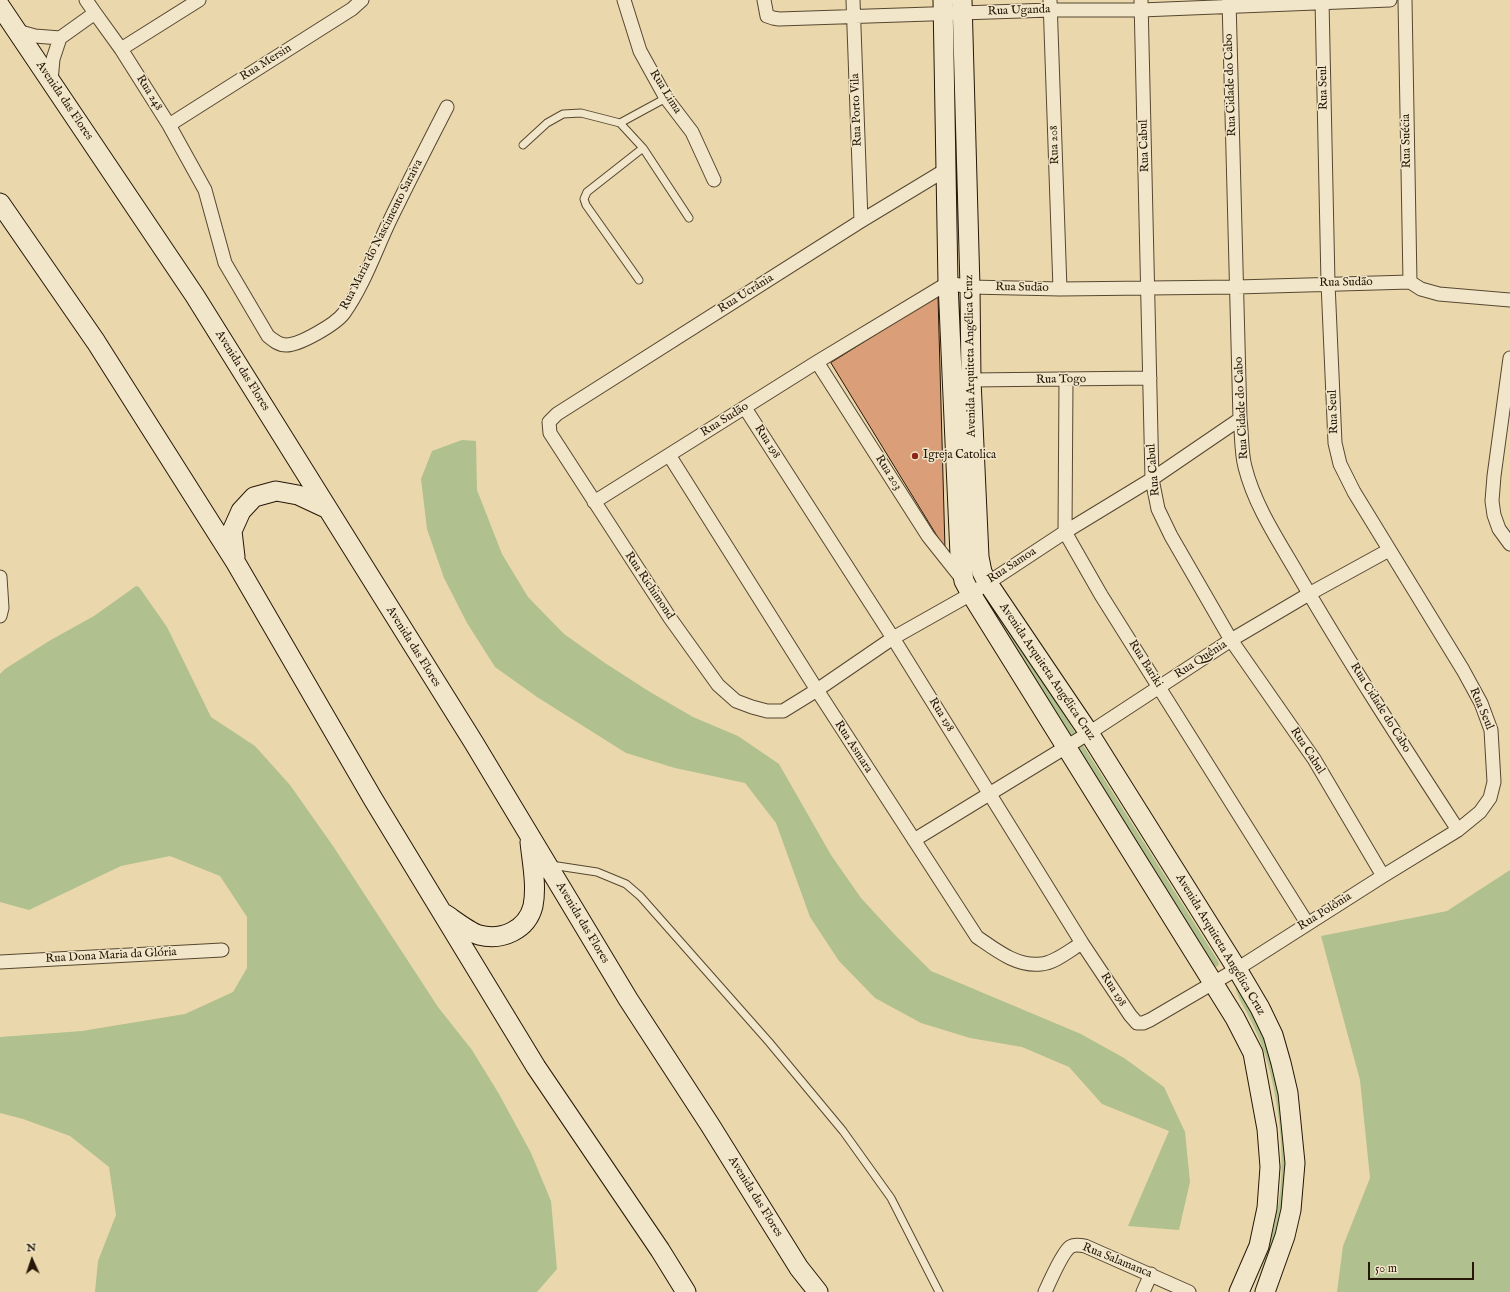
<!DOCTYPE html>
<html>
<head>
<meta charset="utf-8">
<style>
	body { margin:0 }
	#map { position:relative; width:1510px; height:1292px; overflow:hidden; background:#ead8ac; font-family:"IM FELL English",serif }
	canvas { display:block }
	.north { position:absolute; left:12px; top:1240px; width:40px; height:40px; -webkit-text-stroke:3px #f1e6c9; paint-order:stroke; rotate:357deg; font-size:11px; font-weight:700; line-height:16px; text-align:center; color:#261708 }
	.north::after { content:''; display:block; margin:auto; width:14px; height:18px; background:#261708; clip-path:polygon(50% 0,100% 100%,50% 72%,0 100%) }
	.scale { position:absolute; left:1368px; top:1262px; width:106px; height:18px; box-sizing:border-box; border:2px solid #261708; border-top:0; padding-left:5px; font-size:12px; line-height:14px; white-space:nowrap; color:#261708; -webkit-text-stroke:3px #f1e6c9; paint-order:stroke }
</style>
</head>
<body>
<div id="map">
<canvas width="1510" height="1292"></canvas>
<div class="north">N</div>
<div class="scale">50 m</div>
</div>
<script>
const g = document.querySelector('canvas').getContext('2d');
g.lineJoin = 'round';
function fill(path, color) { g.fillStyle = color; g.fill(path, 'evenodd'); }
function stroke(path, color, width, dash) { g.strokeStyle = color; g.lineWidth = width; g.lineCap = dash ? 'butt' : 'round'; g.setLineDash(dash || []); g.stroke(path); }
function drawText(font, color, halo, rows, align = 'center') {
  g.font = font + ' "IM FELL English",serif'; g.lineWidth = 3; g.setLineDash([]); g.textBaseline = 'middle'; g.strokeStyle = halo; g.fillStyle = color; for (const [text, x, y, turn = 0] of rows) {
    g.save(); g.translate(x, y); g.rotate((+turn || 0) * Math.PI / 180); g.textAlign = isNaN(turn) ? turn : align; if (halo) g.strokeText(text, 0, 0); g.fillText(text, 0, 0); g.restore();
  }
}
fill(new Path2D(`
	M462,440L476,441L477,490L502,554L528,597L564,634L605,663L650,692L693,717L738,736L779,764L831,855L861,898L896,936L931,971L1081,1034L1124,1058L1164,1087L1185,1132L1190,1182L1179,1230L1128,1226L1169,1131L1102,1104L1069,1067L1022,1047L970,1038L921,1023L875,998L839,961L810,917L776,823L745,783L675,768L626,753L537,697L495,667L467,623L444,578L427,529L421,479L432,451Z
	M136,586L139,587L167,627L211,717L255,746L290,785L333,846L438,1007L472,1050L499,1094L531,1153L551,1201L557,1269L537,1292H95L98,1261L116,1215L109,1167L70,1136L23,1119L0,1113V1037L82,1031L185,1014L233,992L247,968V917L220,876L170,856L121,866L29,910L0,902V674L5,669L49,641L94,616Z
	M989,603H994L1218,961L1219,964L1218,966L1215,967L1213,965L989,605Z
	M1510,870V1292H1337L1343,1246L1370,1178L1360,1080L1321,936L1447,911Z
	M1235,984H1238L1255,1012L1272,1055L1286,1119L1289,1169L1284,1215L1261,1292H1254C1263,1264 1273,1236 1278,1207C1286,1164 1280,1110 1269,1068C1265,1053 1259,1037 1252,1023C1246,1009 1237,999 1235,984Z`), '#b0c08e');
const building = new Path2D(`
	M938,296L945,549L831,363Z`);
fill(building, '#da9e78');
stroke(building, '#261708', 1);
const lane = new Path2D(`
	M620,123L666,98
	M523,145L547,123L563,114L581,113L620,123L643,148L689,218
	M639,280L586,205L584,199L587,192L643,148
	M551,865L597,872L626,884L640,896L769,1042L843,1131L891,1198L939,1292`);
const street = new Path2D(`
	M86,0L95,13L121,49L169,125L205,190L225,263L268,336C274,341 279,345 286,345C300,345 336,324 344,313C364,285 376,249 391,218C409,181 428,144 447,107
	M624,0L640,51L666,98L692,132L714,180
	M764,0L767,16L773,18L779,19L1051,10H1141L1390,0
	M853,0L861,221
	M1050,0L1060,289
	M1141,0L1152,479L1158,509L1171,536L1231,640L1314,759L1383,876
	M1229,0L1240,419C1242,434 1241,452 1245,467C1255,507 1280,543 1300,578C1350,664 1404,747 1458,830
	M1405,0L1410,282
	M17,31L35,36L60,38
	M121,49L199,0
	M51,81L53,59L60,38L95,13
	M169,125L352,9L362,0
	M947,169L861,221L557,414L549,422L550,433L670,618L718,685L736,701L752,707L767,711H783L817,690L893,638L971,594L1065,532L1152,479L1240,419
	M1510,358L1494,476L1492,501L1494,515L1499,529L1510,544
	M817,362L928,536L963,580
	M971,380L1150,378
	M1066,380L1065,532L1101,595L1307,923
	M745,408L893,638L1082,943L1130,1015L1137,1023H1143L1150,1020L1237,969L1383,876L1458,830L1480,812L1490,798L1494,782L1491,730L1481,703L1463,670L1354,492L1340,464L1335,443L1328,283L1322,0
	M669,455L817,690L977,937C996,950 1017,967 1041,964C1055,963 1070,950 1082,943
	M594,502L817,362L948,283L970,287L1060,289L1237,287L1410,282L1421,289L1439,294L1510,300
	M0,577L2,608L0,616
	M914,840L1089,733L1231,640L1309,594L1389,550
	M0,962L222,950
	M1045,1292C1049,1283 1063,1252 1070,1247C1074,1244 1080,1245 1085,1246L1189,1292
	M1143,1292L1151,1274`);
const secondary = new Path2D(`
	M943,0L948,283L960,555L964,581L971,594L1235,1018L1253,1053L1267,1129L1270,1167L1267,1208L1259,1246L1239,1292
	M962,0L970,287L971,380L979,557L982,572L987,582L1089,733L1237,969L1260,1008L1273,1035L1281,1063L1288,1093L1295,1163L1291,1210L1285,1236L1265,1292
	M0,6L195,296L474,743L628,999L710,1125L799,1268L818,1292
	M0,203L96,342L236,563L373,799L536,1067L660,1250L686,1292
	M235,557L232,531L241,511L254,497L276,491L298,495L328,509
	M445,914C454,920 469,932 479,935C502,941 527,930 533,906C537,886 532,862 530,842`);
stroke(lane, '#574731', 9);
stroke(street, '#574731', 15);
stroke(secondary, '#261708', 21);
stroke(lane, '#f1e6c9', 7);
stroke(street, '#f1e6c9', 13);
stroke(secondary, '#f1e6c9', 19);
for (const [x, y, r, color] of [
	[915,456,4,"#8f2418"]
]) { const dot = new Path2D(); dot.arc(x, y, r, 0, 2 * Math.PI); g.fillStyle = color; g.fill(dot); stroke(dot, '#f1e6c9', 1.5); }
drawText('12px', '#261708', '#f1e6c9', [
	["Rua Uganda",1019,11,-2],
	["Rua Mersin",266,63,-32],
	["Rua Cidade do Cabo",1231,85,-92],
	["Rua Seul",1324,88,-91],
	["Rua Lima",665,92,58],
	["Rua 248",149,93,58],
	["Avenida das Flores",64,101,56],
	["Rua Porto Vila",857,110,-92],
	["Rua Suécia",1407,141,-91],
	["Rua 208",1055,145,-92],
	["Rua Cabul",1145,146,-92],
	["Rua Maria do Nascimento Saraiva",382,235,-63],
	["Rua Sudão",1346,283,-1],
	["Rua Sudão",1022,288,1],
	["Rua Ucrânia",746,294,-32],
	["Avenida Arquiteta Angélica Cruz",971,356,-91],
	["Avenida das Flores",242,371,58],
	["Rua Togo",1061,380,-1],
	["Rua Cidade do Cabo",1242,408,-93],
	["Rua Seul",1334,412,-92],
	["Rua Sudão",725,420,-32],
	["Rua 198",767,442,57],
	["Rua Cabul",1154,470,-95],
	["Rua 203",888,473,58],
	["Rua Samoa",1012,566,-33],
	["Rua Richimond",649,586,56],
	["Avenida das Flores",413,647,58],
	["Rua Quênia",1201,660,-33],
	["Rua Bariki",1145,664,58],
	["Avenida Arquiteta Angélica Cruz",1047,672,56],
	["Rua Cidade do Cabo",1380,708,58],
	["Rua Seul",1481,709,67],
	["Rua 198",941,715,58],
	["Rua Asmara",853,747,57],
	["Rua Cabul",1307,751,57],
	["Rua Polônia",1325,912,-32],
	["Avenida das Flores",582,923,59],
	["Avenida Arquiteta Angélica Cruz",1220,945,59],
	["Rua Dona Maria da Glória",111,956,-3],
	["Rua 198",1113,990,57],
	["Avenida das Flores",755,1197,58],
	["Rua Salamanca",1117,1261,22]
]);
drawText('12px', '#261708', '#f1e6c9', [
	["Igreja Catolica",923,456]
], 'left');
</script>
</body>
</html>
